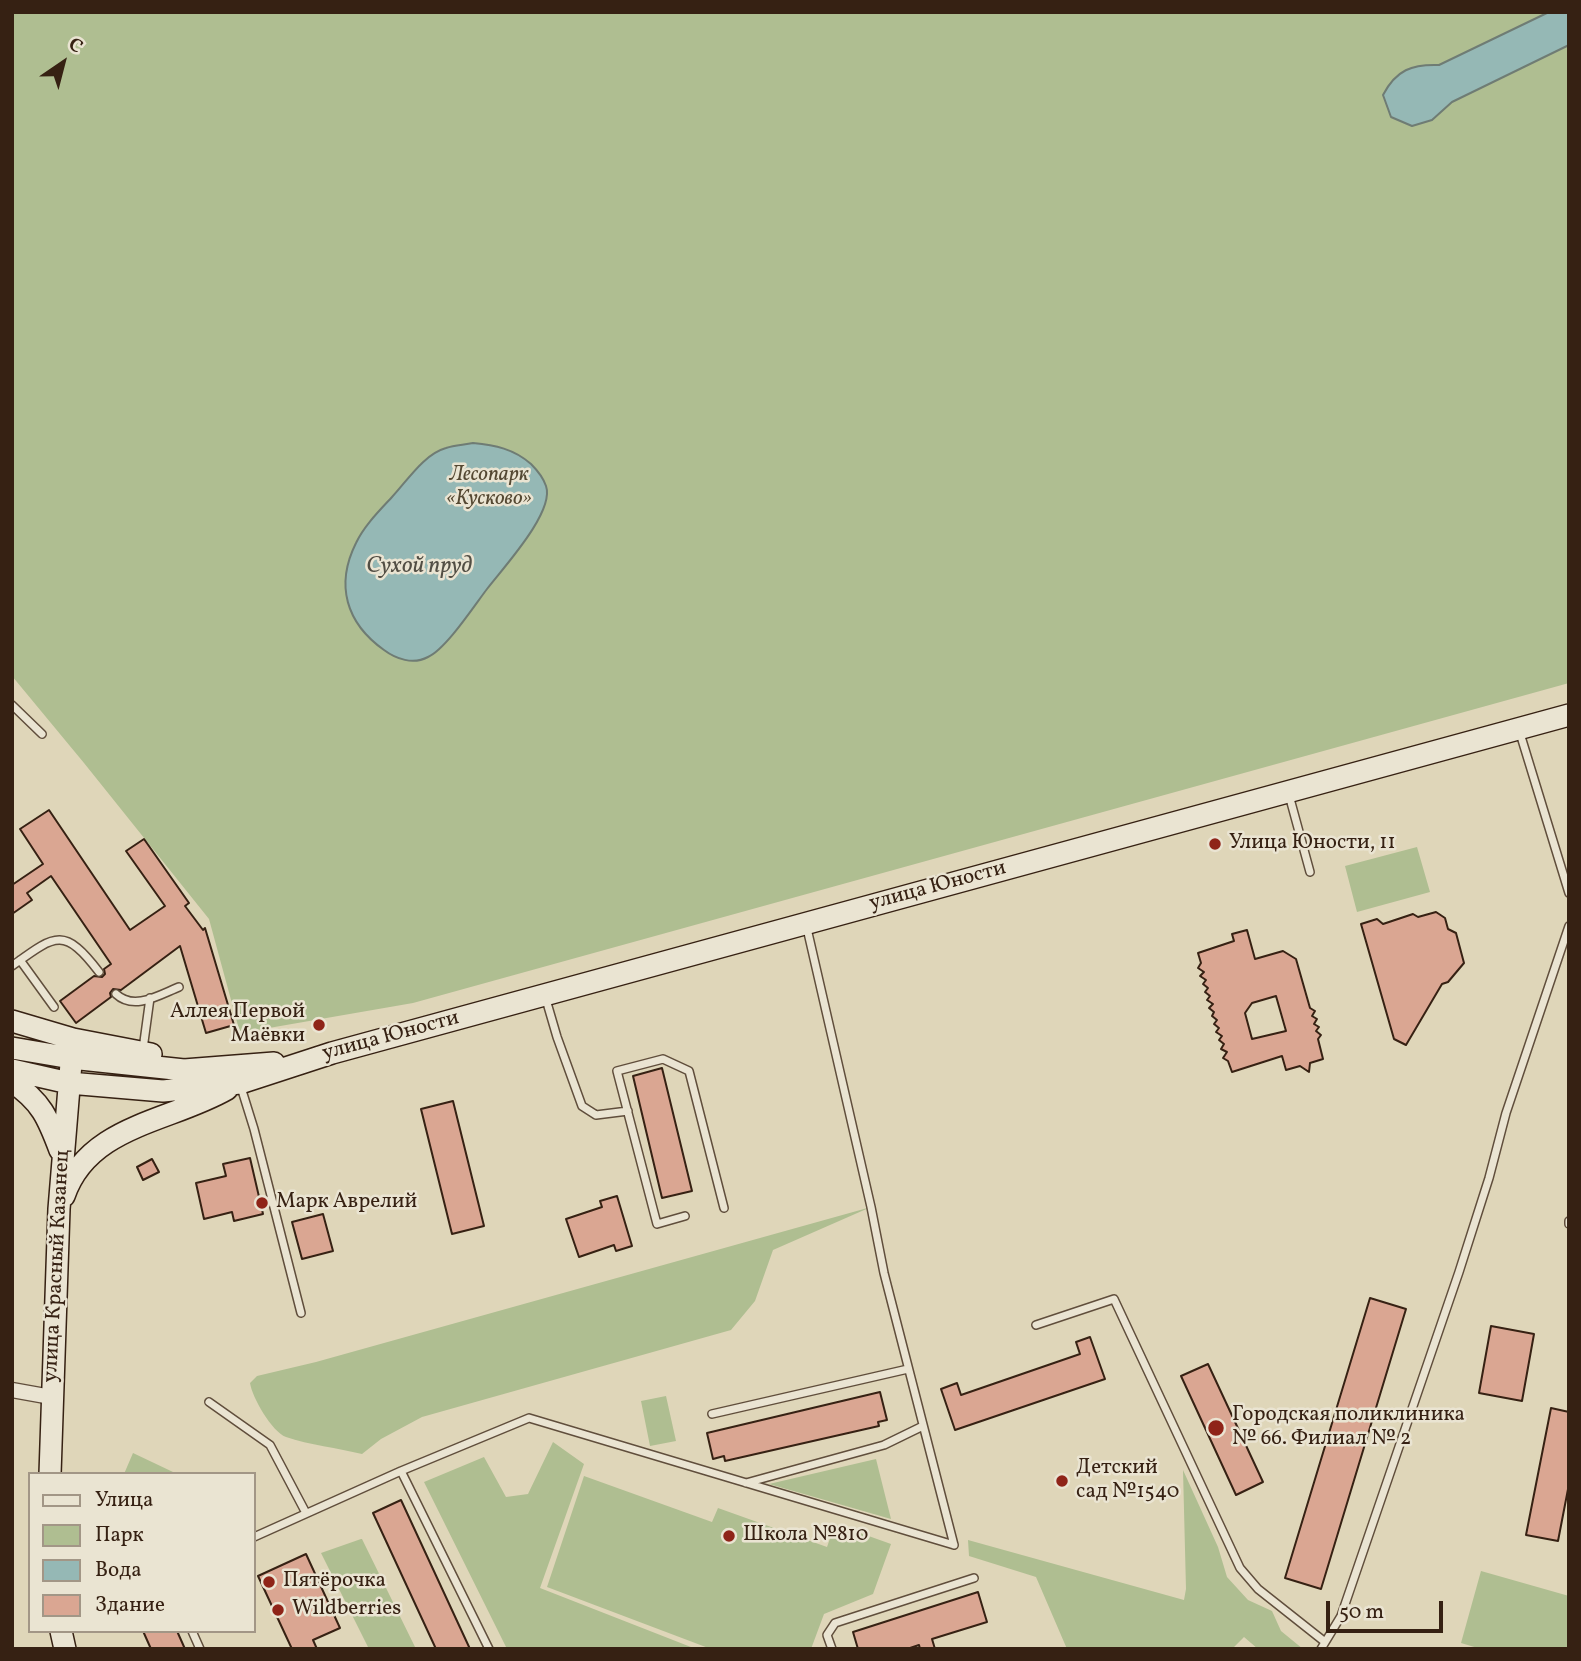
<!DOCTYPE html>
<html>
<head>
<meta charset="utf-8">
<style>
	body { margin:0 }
	#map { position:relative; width:1581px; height:1661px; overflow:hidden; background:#dfd6b9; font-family:Vollkorn,serif }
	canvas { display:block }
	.frame { position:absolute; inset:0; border:14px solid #362113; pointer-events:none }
	.legend { position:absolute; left:28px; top:1472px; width:228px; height:161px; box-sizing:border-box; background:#eae4d2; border:2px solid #a29686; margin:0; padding:9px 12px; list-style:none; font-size:21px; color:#362113 }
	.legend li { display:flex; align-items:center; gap:14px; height:35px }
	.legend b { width:35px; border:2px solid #a29686 }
	.north { position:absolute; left:28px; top:28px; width:70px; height:70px; -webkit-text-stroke:5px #eae4d2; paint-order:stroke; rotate:35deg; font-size:19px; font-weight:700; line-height:28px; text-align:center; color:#362113 }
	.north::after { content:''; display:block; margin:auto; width:24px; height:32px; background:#362113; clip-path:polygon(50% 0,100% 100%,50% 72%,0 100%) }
	.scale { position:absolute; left:1326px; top:1601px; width:117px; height:32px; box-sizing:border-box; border:4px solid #362113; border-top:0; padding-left:9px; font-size:21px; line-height:24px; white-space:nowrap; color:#362113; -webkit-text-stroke:5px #eae4d2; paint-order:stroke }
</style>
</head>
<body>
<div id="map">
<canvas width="1581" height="1661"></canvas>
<div class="frame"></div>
<ul class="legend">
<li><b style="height:9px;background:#eae4d2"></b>Улица</li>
<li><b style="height:19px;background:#afbe91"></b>Парк</li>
<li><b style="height:19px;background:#95b8b5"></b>Вода</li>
<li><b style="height:19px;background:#daa692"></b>Здание</li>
</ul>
<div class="north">С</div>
<div class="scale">50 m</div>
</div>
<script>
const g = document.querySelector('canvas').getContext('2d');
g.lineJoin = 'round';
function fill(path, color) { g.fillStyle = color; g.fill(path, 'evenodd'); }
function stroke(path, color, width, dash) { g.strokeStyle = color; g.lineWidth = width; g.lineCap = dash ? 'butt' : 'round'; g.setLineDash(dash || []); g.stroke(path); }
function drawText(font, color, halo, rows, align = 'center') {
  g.font = font + ' Vollkorn,serif'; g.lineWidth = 5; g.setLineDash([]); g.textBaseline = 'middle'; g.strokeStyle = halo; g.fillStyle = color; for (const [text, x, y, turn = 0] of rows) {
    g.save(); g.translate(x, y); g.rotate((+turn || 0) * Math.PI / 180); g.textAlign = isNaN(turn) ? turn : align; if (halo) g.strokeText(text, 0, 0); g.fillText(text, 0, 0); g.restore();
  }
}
fill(new Path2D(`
	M12,12H1569V683L413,1003L240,1033L209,919L84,763L12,676Z
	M1417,847L1430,892L1357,912L1345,866Z
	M871,1207L773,1250L755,1301L731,1330L422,1417L381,1439L362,1454C338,1448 309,1445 286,1437C272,1432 252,1397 250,1383L257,1376L316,1362Z
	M666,1396L676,1441L650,1446L641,1401Z
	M553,1442L584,1464L540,1588L696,1649H507L424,1482L484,1457L506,1497L528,1494Z
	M133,1453L173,1472L172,1474H124Z
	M876,1459L891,1519L769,1484Z
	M1183,1470L1218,1547L1227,1577L1248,1600L1272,1611L1281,1631L1303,1649H1258L1244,1637L1232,1649H1067L1036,1577L969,1556L968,1540L1184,1600L1186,1589Z
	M584,1476L712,1522L718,1508L827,1547L835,1524L891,1544L873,1594L824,1614L811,1649H711L547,1587Z
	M361,1539H362L416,1649H369L321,1553Z
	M1481,1571L1569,1596V1649H1481L1461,1643Z`), '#afbe91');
const water = new Path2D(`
	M1549,12H1569V45L1452,102L1432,120L1412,126L1391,117L1383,95C1396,70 1412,64 1439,65Z
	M473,443C495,445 514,449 531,464C537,470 543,477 546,486C555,512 503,568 487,589C474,606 446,649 428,657C413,665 396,659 384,650C346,623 335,585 356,543C364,526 379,511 392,497C407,481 424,454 446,448C455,445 464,445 473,443Z`);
fill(water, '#95b8b5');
stroke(water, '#6f7c74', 2);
const building = new Path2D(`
	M49,810L130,930L165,906L126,851L144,839L189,903L185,906L203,930L205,928L234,1025L206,1033L180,946L121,990L113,989L110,993L111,997L76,1023L60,1001L94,976L102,977L105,974L104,969L111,964L51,876L27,893L32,900L12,914V885L43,864L20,829Z
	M1436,912L1445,918L1448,929L1456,933L1464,963L1448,982L1442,984L1406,1045L1394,1039L1361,924L1377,919L1383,924L1413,914L1418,917Z
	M1247,930L1255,959L1283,951L1296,959L1310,1008L1315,1011L1312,1016L1317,1019L1314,1024L1319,1027L1316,1031L1321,1035L1318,1039L1323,1059L1310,1063L1309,1072L1300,1066L1286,1070L1282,1056L1232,1072L1228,1061L1223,1058L1227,1052L1221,1049L1224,1044L1219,1040L1222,1036L1216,1032L1219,1028L1214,1024L1217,1020L1212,1016L1214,1012L1209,1008L1213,1004L1207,1000L1210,996L1205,992L1208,988L1203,984L1206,980L1200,976L1204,972L1198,968L1201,963L1198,953L1234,941L1232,934ZM1276,996L1286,1031L1252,1039L1245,1013L1252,1003Z
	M662,1068L692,1191L662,1198L633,1076Z
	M453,1101L484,1226L452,1234L421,1109Z
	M250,1158L263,1214L234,1221L232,1212L204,1219L196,1183L226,1176L223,1164Z
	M152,1159L159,1172L143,1180L137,1167Z
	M617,1196L632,1246L616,1251L614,1245L579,1257L566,1219L602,1207L600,1201Z
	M323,1214L333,1251L302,1259L292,1222Z
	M1370,1298L1406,1309L1321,1589L1285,1578Z
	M1491,1326L1534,1334L1522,1401L1479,1393Z
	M1090,1337L1105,1379L955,1430L941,1389L957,1383L961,1395L1080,1354L1076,1342Z
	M1208,1364L1263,1482L1236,1495L1181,1376Z
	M880,1392L887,1420L878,1422L879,1426L725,1461L724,1456L713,1459L707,1433Z
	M1551,1408L1569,1412V1484L1558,1541L1526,1535Z
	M401,1500L470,1649H436L373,1513Z
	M306,1554L340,1628L313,1640L317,1649H292L258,1576Z
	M978,1592L987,1622L932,1639L935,1649H920L919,1645L907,1649H858L853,1632Z
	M143,1631H177L185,1649H151Z`);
fill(building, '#daa692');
stroke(building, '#362113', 2);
const lane = new Path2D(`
	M12,705L42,734
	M1519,730L1569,893
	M1289,795L1310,872
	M806,924L871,1207L884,1273L954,1545
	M20,960L54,1007
	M12,966C55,935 64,926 99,972
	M116,994C134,1011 159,995 179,987
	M545,996L557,1037L582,1106L596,1115L628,1111
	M143,1049L150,998
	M240,1084L254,1129L301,1313
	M685,1216L657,1224L617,1071L663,1059L689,1071L724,1208
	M1569,1221V1224
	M1036,1325L1114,1299L1240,1568L1258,1589L1325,1642
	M209,1402L270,1445L306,1513
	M712,1414L908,1369
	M401,1471L529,1418L954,1545
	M746,1483L884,1445L923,1426
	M254,1537L401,1471L489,1649
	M192,1631L200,1649
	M832,1649L827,1635L835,1623L974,1578
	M1321,1649L1341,1616L1459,1272L1489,1178L1506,1113L1569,926`);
const street = new Path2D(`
	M12,1390L51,1397`);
const secondary = new Path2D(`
	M12,1021L73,1039L151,1054
	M12,1048L71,1058L184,1070L274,1063
	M12,1070L69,1083L163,1091L240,1083L332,1053L1569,715
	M12,1082C41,1101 48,1118 60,1150
	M64,1196C88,1125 170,1122 227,1089
	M50,1474L59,1209L73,1039
	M61,1631L65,1649`);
stroke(lane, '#604e3c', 10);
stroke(street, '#604e3c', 17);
stroke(secondary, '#362113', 24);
stroke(lane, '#eae4d2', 7);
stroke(street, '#eae4d2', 14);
stroke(secondary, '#eae4d2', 21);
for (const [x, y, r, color] of [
	[1215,844,7,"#8f2418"],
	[319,1025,7,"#8f2418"],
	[262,1203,7,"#8f2418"],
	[1216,1428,9,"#8f2418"],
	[1062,1481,7,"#8f2418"],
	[729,1536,7,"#8f2418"],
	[269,1582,7,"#8f2418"],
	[278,1610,7,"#8f2418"]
]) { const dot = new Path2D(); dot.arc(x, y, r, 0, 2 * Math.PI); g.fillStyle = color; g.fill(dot); stroke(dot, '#eae4d2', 2.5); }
drawText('italic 21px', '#544832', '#eae4d2', [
	["Лесопарк",489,476],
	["«Кусково»",489,500]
]);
drawText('21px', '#362113', '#eae4d2', [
	["Улица Юности, 11",1229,844],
	["Аллея Первой",305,1013,"right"],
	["Маёвки",305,1037,"right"],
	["Марк Аврелий",276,1203],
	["Городская поликлиника",1232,1416],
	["№ 66. Филиал № 2",1232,1440],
	["Детский",1076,1469],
	["сад №1540",1076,1493],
	["Школа №810",743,1536],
	["Пятёрочка",283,1582],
	["Wildberries",292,1610]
], 'left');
drawText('21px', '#362113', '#eae4d2', [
	["улица Юности",938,887,-15],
	["улица Юности",391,1037,-15],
	["улица Красный Казанец",58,1266,-87]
]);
drawText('italic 23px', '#524e44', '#eae4d2', [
	["Сухой пруд",419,568]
]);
</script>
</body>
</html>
